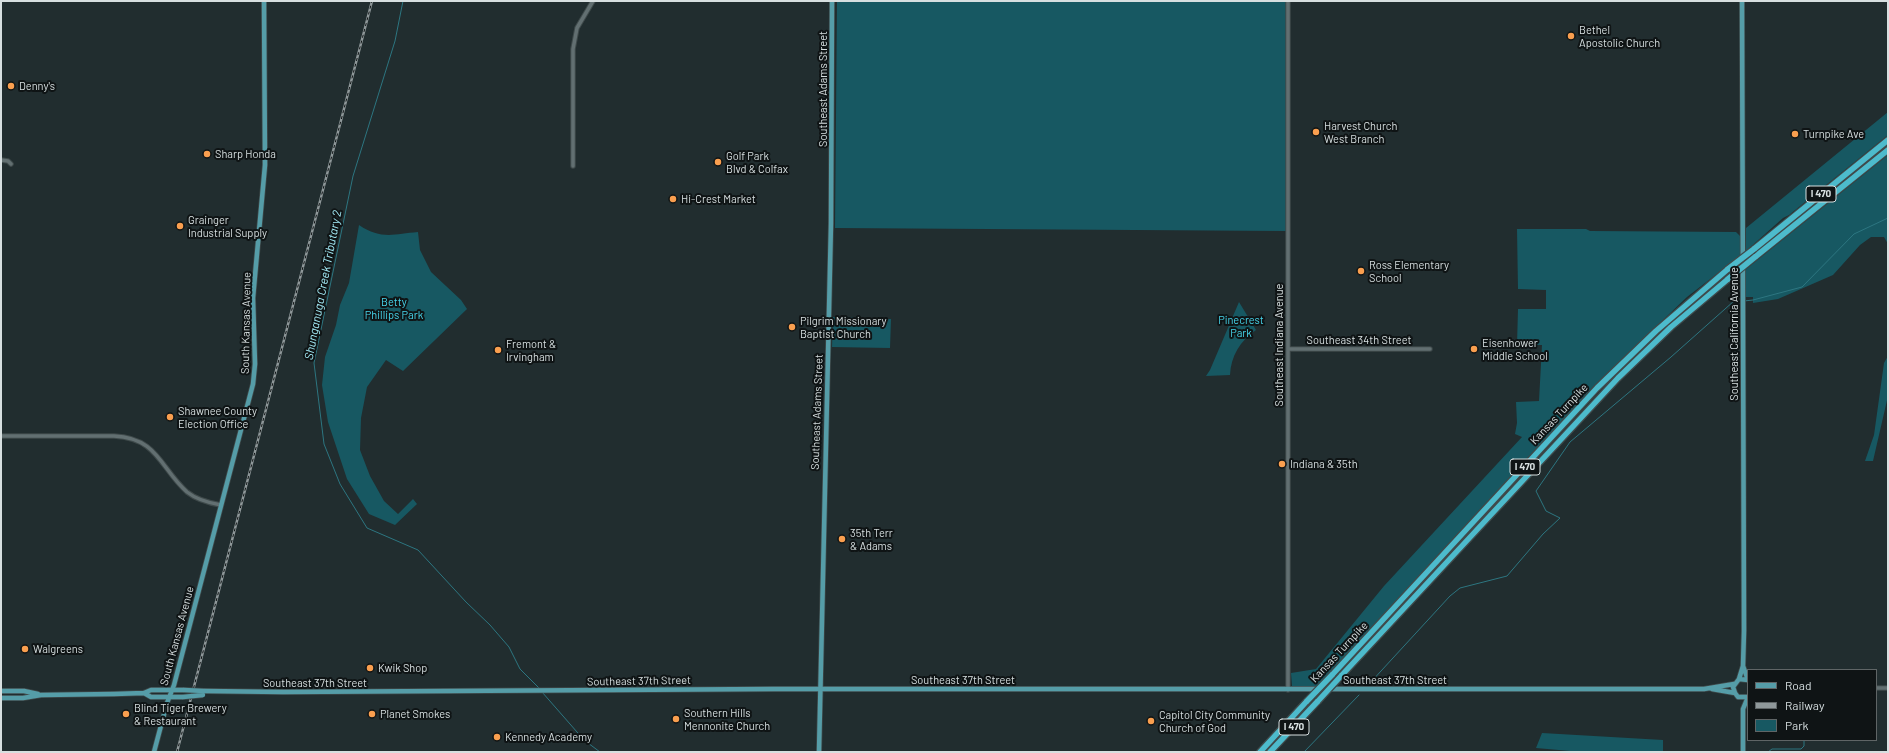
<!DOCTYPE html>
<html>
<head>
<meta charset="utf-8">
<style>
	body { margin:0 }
	#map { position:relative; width:1889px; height:753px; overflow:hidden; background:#212d2f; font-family:Barlow,sans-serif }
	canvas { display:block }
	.frame { position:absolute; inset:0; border:2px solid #d7dfe0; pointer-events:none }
	.legend { position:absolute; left:1747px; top:669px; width:130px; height:72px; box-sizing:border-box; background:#0f1415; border:1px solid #5f6566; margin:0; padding:5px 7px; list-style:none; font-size:12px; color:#d7dfe0 }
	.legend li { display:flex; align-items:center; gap:8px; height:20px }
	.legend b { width:20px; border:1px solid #5f6566 }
</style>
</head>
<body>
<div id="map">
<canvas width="1889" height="753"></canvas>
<div class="frame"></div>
<ul class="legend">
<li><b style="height:5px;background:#559da8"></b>Road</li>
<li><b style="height:5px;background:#8f989a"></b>Railway</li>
<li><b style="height:11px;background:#175862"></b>Park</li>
</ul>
</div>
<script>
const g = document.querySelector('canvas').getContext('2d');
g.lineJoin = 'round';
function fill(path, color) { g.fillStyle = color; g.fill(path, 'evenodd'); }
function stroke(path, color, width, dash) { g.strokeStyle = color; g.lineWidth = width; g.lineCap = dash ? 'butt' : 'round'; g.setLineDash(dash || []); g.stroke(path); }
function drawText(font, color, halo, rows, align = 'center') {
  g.font = font + ' Barlow,sans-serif'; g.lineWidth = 4; g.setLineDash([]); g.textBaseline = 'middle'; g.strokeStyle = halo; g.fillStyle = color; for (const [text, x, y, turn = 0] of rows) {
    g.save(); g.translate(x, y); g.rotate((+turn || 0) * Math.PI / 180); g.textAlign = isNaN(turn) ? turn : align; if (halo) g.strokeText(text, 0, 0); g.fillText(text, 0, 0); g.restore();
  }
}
fill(new Path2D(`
	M837,1L1286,2V231L835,228Z
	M1888,112V135L1789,215L1783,218L1746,251V228Z
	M1888,155V244L1884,237H1871L1860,245L1833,275L1778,299L1753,303V297H1745V270Z
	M359,225C381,240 394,234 418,232L420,250L431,272L461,300L467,309L403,371L386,360L367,387L361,418L360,450L370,476L384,501L398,514L413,499L417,504L395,525L369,514L347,479L328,422L322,385L325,357L336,325L340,305L349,283Z
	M1517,229H1586L1590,231L1736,232L1740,236V256L1687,297L1592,388L1317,687H1294L1292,686L1291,673L1316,669L1384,586L1522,437L1515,434L1517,423L1516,402L1539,401L1542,345H1517L1518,309H1546V290L1518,289Z
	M1239,302L1256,330C1240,341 1231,356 1230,375L1206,376L1210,370Z
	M833,317L891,319L890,348L832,347Z
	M1888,356V396L1873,461H1865L1874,435L1884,363Z
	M1542,733L1663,740V752H1570V751L1536,748Z`), '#175862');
stroke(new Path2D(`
	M403,1L395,41L353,176L314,363L324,444L340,484L367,528L418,550L466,602L490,625L509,647L520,669L540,689
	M1744,301L1753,300L1802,287L1854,234L1888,218
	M1370,683L1450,596L1460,588L1507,576L1543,534L1560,518L1546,511L1536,491L1570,442L1671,357L1734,301H1741
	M542,692L584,740L600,752
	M1304,752L1359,695
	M1768,752L1772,749H1801L1804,746V740`), '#2d7681', 1);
const minor = new Path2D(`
	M1,160L8,161L11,164
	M573,166V49L577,28L593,1
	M1288,349H1430
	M1,436H114C158,438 160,468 187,492C197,500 209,503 221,505
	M1876,688H1888
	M1288,690V1`);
const major = new Path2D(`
	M1743,666L1748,680
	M1739,679L1743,666L1744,631L1742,1
	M1748,680L1739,679L1733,687L1735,693L1738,697H1748
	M1712,689L1735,693
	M1,691H24L38,694
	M204,691L283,692L774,689H1704L1734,684
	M144,693L151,697H183
	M1,698H23L41,695L114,694L144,693L151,690H184
	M154,752L167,703L174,685L253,384L255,364L253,298L265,165L264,1
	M819,752L831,223L832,1
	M1743,752V709L1748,697`);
const highway = new Path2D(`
	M1754,249L1888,140
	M1755,257L1888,150
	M1332,675L1597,388L1656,331L1728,269
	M1341,676L1618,378L1671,327L1728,279
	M1260,752L1307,701
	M1270,752L1318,701`);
stroke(minor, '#3f4a4b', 5.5);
stroke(major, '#3f4a4b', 6);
stroke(highway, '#3f4a4b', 8);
stroke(minor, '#626f71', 3.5);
stroke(major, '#559da8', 4.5);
stroke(highway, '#4dbbcc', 5.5);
const rail = new Path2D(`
	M177,752L372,1`);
stroke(rail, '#8f989a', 2.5);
stroke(rail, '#0f1415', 1, [3]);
const majorBridge = new Path2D(`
	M184,690L204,691
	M183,697L203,695`);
const highwayBridge = new Path2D(`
	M1728,269L1754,249
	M1728,279L1755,257
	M1307,701L1332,675
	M1318,701L1341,676`);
stroke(majorBridge, '#3f4a4b', 6, []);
stroke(highwayBridge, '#3f4a4b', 8, []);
stroke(majorBridge, '#559da8', 4.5);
stroke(highwayBridge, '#4dbbcc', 5.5);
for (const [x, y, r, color] of [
	[1571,36,4,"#fa9f4f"],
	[11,86,4,"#fa9f4f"],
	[1316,132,4,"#fa9f4f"],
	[1795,134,4,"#fa9f4f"],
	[207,154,4,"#fa9f4f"],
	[718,162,4,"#fa9f4f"],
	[673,199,4,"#fa9f4f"],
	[180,226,4,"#fa9f4f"],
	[1361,271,4,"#fa9f4f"],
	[792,327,4,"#fa9f4f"],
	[1474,349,4,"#fa9f4f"],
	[498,350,4,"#fa9f4f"],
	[170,417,4,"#fa9f4f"],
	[1282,464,4,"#fa9f4f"],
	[842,539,4,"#fa9f4f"],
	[25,649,4,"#fa9f4f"],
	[370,668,4,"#fa9f4f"],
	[126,714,4,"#fa9f4f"],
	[372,714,4,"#fa9f4f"],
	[676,719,4,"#fa9f4f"],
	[1151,721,4,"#fa9f4f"],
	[497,737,4,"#fa9f4f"]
]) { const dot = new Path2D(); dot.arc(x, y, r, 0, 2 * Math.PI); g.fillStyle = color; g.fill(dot); stroke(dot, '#0f1415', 1.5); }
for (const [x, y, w] of [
	[1821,194,30],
	[1525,467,30],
	[1294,727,30]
]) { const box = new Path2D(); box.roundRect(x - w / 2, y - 8, w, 16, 3); g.fillStyle = '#0f1415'; g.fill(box); stroke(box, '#d7dfe0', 1); }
drawText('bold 10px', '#d7dfe0', null, [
	["I 470",1821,194],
	["I 470",1525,467],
	["I 470",1294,727]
]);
drawText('11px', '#d7dfe0', '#0f1415', [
	["Bethel",1579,30],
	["Apostolic Church",1579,43],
	["Denny's",19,86],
	["Harvest Church",1324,126],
	["West Branch",1324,139],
	["Turnpike Ave",1803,134],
	["Sharp Honda",215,154],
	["Golf Park",726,156],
	["Blvd & Colfax",726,169],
	["Hi-Crest Market",681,199],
	["Grainger",188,220],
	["Industrial Supply",188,233],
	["Ross Elementary",1369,265],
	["School",1369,278],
	["Pilgrim Missionary",800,321],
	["Baptist Church",800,334],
	["Eisenhower",1482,343],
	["Middle School",1482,356],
	["Fremont &",506,344],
	["Irvingham",506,357],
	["Shawnee County",178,411],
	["Election Office",178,424],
	["Indiana & 35th",1290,464],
	["35th Terr",850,533],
	["& Adams",850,546],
	["Walgreens",33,649],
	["Kwik Shop",378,668],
	["Blind Tiger Brewery",134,708],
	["& Restaurant",134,721],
	["Southern Hills",684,713],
	["Mennonite Church",684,726],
	["Planet Smokes",380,714],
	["Capitol City Community",1159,715],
	["Church of God",1159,728],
	["Kennedy Academy",505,737]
], 'left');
drawText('11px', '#d7dfe0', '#0f1415', [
	["Southeast Adams Street",823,89,-90],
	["South Kansas Avenue",246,323,-89],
	["Southeast California Avenue",1734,334,-90],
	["Southeast 34th Street",1359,340],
	["Southeast Indiana Avenue",1279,345,-90],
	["Southeast Adams Street",817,412,-88],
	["Kansas Turnpike",1559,414,-47],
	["South Kansas Avenue",177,636,-75],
	["Kansas Turnpike",1339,652,-47],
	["Southeast 37th Street",963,680],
	["Southeast 37th Street",1395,680],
	["Southeast 37th Street",639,681,-1],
	["Southeast 37th Street",315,683]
]);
drawText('11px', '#47d5eb', '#0f1415', [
	["Betty",394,302],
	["Phillips Park",394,315],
	["Pinecrest",1241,320],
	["Park",1241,333]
]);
drawText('italic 12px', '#a6eefa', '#0f1415', [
	["Shunganuga Creek Tributary 2",323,285,-79]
]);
</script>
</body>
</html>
